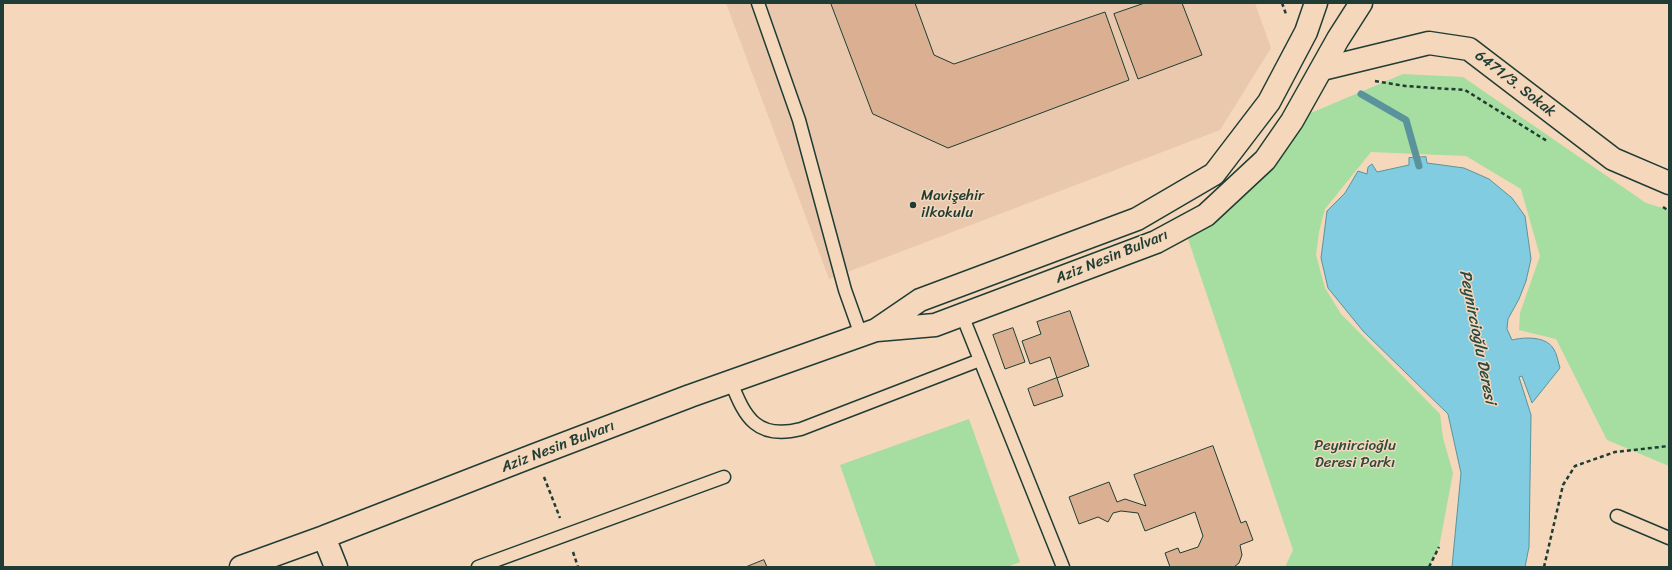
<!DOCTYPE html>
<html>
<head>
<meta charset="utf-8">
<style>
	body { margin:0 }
	#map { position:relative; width:1672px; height:570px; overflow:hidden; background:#f5d7bb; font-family:Sriracha,sans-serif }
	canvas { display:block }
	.frame { position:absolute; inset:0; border:4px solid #1f3d34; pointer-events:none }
</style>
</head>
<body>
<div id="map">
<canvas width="1672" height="570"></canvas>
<div class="frame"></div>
</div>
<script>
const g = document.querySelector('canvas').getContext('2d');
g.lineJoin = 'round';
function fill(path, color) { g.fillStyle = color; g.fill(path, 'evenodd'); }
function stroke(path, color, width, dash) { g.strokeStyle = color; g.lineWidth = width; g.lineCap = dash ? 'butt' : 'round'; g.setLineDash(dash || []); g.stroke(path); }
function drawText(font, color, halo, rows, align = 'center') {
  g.font = font + ' Sriracha,sans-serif'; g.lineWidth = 3; g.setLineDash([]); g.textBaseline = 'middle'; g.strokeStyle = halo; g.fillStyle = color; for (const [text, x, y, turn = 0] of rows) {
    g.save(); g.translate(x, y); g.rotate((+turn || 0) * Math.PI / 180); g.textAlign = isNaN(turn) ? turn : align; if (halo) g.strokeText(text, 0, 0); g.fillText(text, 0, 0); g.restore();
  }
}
fill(new Path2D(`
	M726,3H1255L1271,48L1220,130L829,279Z`), '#e9c8ad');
fill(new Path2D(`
	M1403,74L1463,77L1646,203L1669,210V466L1607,440L1556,339L1519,330L1520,313L1540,256L1521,189L1466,156L1371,152L1325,209L1319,232L1316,255L1325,288L1341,314L1440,414L1443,438L1453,473L1439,547L1429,567H1285L1293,550L1184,227L1292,121Z
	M969,419L1020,562L1007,567H876L840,465Z`), '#a6dda0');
const water = new Path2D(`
	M1426,157L1427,163L1464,168L1489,179L1512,198L1525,216L1531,259L1526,281L1519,299L1508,319L1507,329L1512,340C1524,337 1545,336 1553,348C1557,353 1558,362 1560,368L1532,403L1522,376L1519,377L1531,415L1529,547L1525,567H1452L1461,473L1448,414L1363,331L1328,288L1321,258L1327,211L1345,193L1358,171L1367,174L1368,167L1372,164L1377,172L1409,165V158Z`);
fill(water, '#81cce1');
stroke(water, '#5a939c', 1);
stroke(new Path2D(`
	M1361,94L1406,120L1419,166`), '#5a939c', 7);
const building = new Path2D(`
	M831,3H915L934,55L954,64L1105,12L1129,80L948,148L873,114Z
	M1145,3H1182L1202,55L1138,79L1114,14Z
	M1070,311L1089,366L1057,378L1050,357L1030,364L1022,341L1041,334L1037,322Z
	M1013,328L1025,362L1005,369L993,335Z
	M1057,378L1063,396L1034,406L1028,389Z
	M1213,446L1241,523L1246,521L1253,540L1240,545L1242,555L1239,563L1234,567H1170L1165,553L1178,548L1180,553L1198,547L1203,536L1195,512L1145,531L1138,513L1121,511L1113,513L1108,522L1098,517L1079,524L1069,497L1109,482L1117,502L1125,499L1146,506L1134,475Z
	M764,560L767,567H746Z`);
fill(building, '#dbb092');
stroke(building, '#1f3d34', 1);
const service = new Path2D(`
	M758,3L799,120L845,290L861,335
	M962,315L1063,567
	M731,382C745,418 757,440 801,429L980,360
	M1617,516L1669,538
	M478,567L724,477`);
const minor = new Path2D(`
	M1322,69L1429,43L1469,49L1613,159L1669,183
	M877,330L935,325L1156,242L1206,215L1265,160L1292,121L1338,39L1361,3
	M324,537L336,567
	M241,567L324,537L535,455L690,396L876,330L920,300L1137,219L1214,174L1269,102L1306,32L1316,3`);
stroke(service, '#1f3d34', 15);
stroke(minor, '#1f3d34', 25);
stroke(new Path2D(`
	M1282,3L1286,14
	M1375,81L1405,86L1465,90L1547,141
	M1663,207L1669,211
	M544,477L560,518
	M573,552L578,567
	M1429,567L1439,547
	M1544,567L1563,485L1575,466L1615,452L1669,446`), '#1f3d34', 2.5, [4, 3]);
stroke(service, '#f5d7bb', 12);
stroke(minor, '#f5d7bb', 22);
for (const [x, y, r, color] of [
	[913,205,4,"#1f3d34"]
]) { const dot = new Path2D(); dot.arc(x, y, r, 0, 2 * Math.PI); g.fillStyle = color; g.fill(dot); stroke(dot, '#f5d7bb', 1.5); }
drawText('15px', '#1f3d34', '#f5d7bb', [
	["6471/3. Sokak",1515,84,38],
	["Aziz Nesin Bulvarı",1112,257,-22],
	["Aziz Nesin Bulvarı",558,447,-21]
]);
drawText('15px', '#1f3d34', '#f5d7bb', [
	["Mavişehir",921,196],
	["ilkokulu",921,213]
], 'left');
drawText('15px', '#2c4d3f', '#f5d7bb', [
	["Peynircioğlu",1355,446],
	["Deresi Parkı",1355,463]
]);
drawText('italic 16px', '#294b45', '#f5d7bb', [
	["Peynircioğlu Deresi",1477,337,79]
]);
</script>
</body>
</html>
